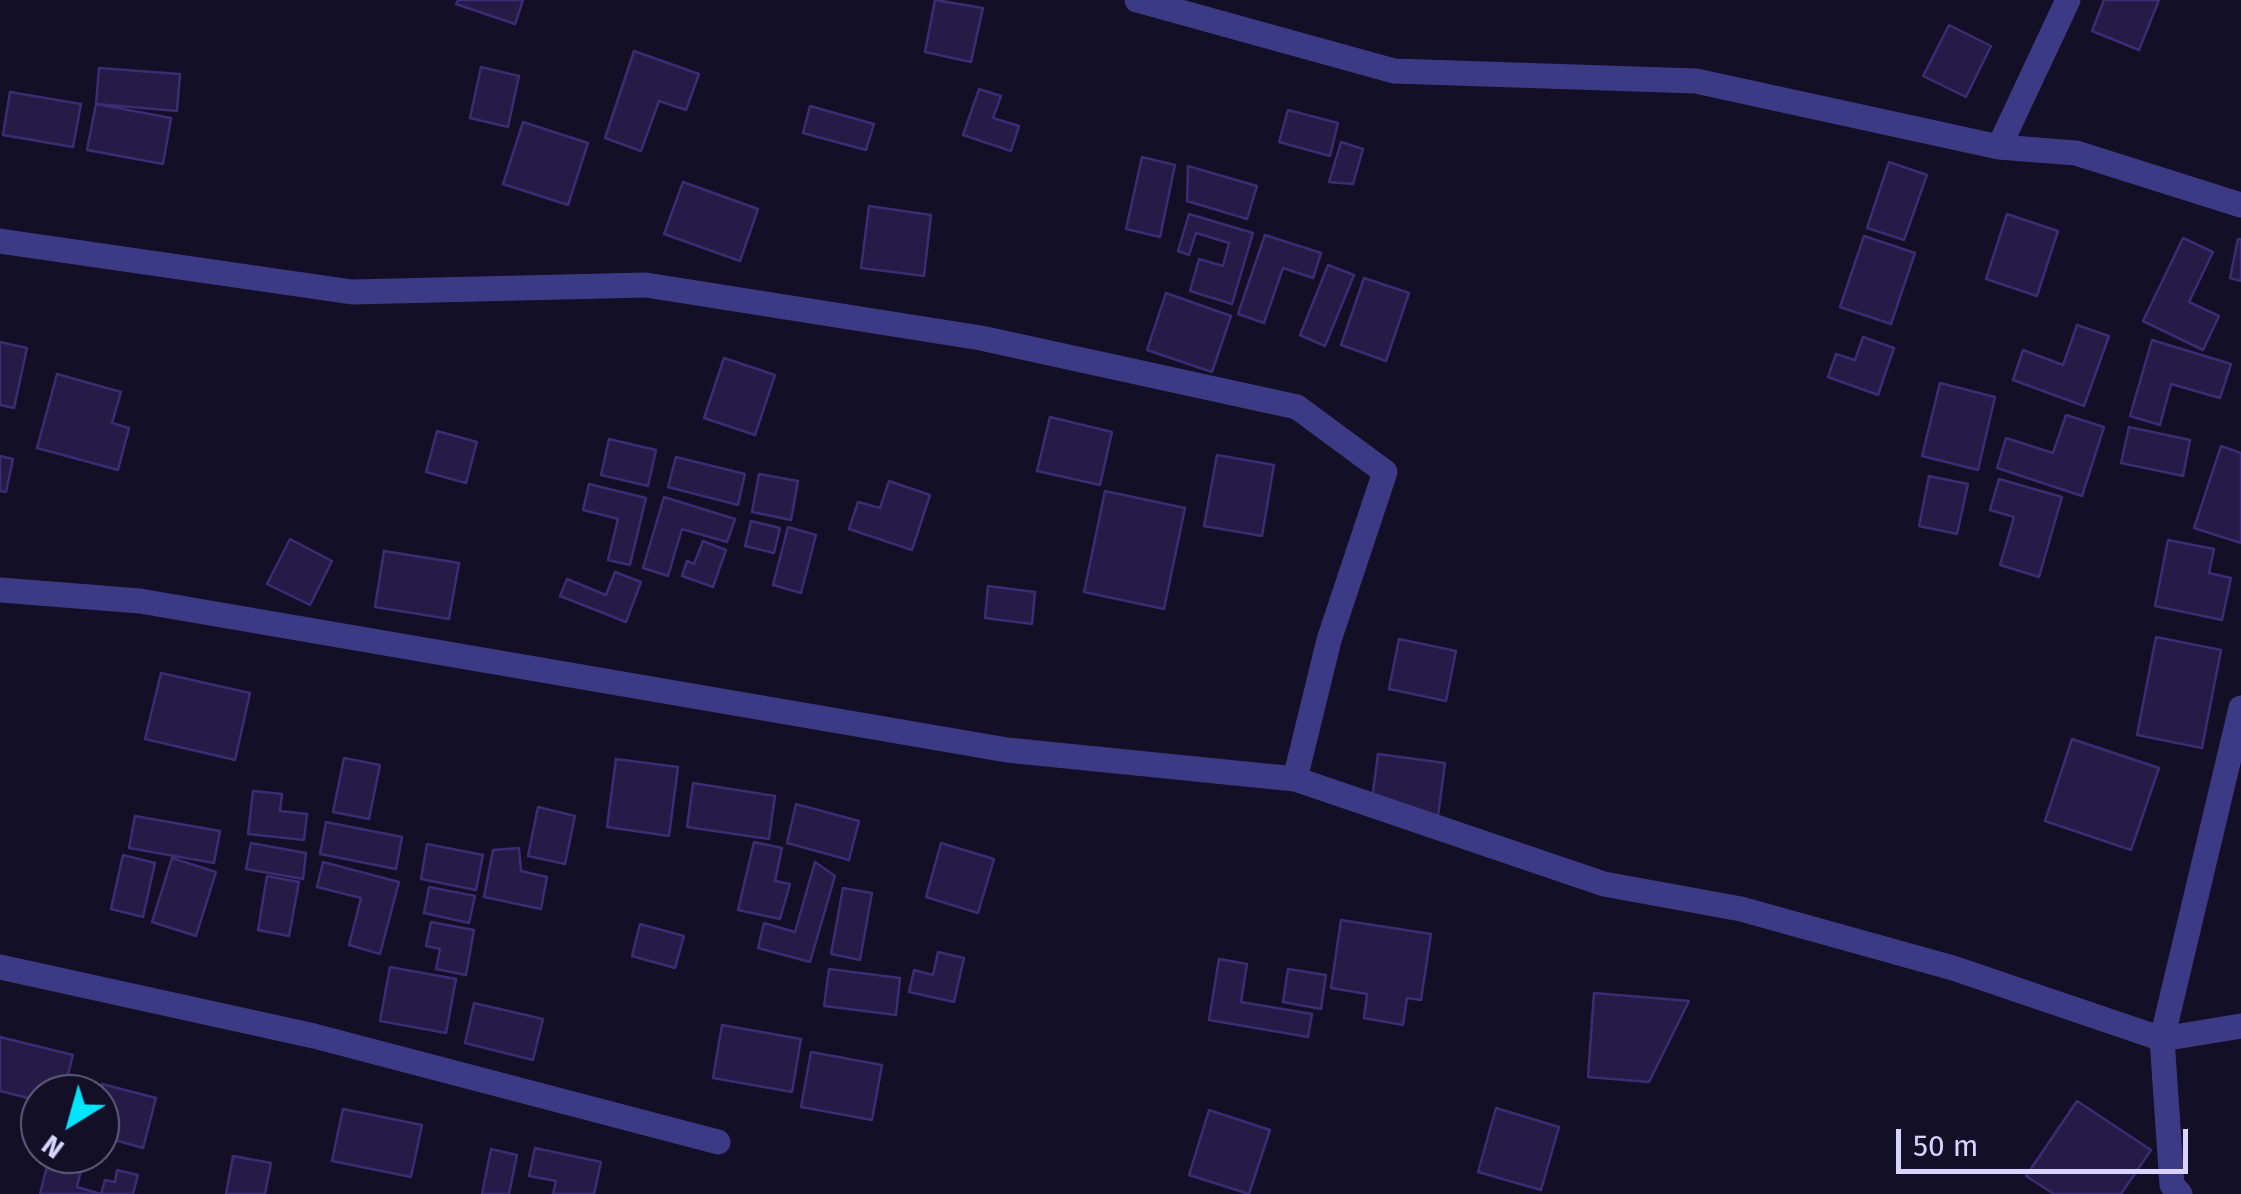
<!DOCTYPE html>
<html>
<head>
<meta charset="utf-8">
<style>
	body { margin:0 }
	#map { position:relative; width:2241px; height:1194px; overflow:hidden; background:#130f26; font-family:"Fira Sans",sans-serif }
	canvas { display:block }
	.north { position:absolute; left:20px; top:1074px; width:100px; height:100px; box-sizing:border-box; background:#130f26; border:2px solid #625e7d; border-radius:50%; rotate:217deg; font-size:28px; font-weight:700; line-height:40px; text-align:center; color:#d9d4ff }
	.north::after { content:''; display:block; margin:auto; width:35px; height:45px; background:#00e5ff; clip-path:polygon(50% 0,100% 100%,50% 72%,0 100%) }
	.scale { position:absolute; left:1896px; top:1129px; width:292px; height:45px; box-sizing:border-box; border:5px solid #d9d4ff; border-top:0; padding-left:12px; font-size:30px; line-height:35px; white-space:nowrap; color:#d9d4ff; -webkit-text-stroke:8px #130f26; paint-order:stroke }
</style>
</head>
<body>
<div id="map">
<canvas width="2241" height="1194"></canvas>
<div class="north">N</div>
<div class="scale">50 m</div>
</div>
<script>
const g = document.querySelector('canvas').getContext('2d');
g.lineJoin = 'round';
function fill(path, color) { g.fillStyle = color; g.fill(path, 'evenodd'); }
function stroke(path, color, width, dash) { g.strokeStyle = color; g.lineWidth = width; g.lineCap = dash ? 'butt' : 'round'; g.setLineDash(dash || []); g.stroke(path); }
const building = new Path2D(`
	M458,0H523L515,24L456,4Z
	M935,0L983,8L971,62L925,52Z
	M2104,0H2159L2139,50L2092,31Z
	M1949,25L1991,46L1966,97L1923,76Z
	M634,51L699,74L686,110L659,101L641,151L605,138Z
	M481,67L519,76L508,127L470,118Z
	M99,68L180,74L177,111L96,104Z
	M979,89L1001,96L993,118L1019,126L1011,151L963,135Z
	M10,92L81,104L73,147L3,135Z
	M96,104L171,118L163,164L87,150Z
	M810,106L874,124L866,150L803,133Z
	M1288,110L1338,123L1330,156L1279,142Z
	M523,122L588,143L568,205L503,184Z
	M1341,142L1363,149L1353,184L1329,182Z
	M1142,157L1175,165L1160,237L1126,229Z
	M1889,162L1927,175L1904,240L1867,228Z
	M1188,166L1257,186L1247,219L1187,201Z
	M683,182L758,209L740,261L664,234Z
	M869,206L931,215L924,276L861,268Z
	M1189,214L1253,233L1232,304L1190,291L1199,259L1223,266L1229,243L1196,233L1189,255L1178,251Z
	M2007,214L2058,231L2037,296L1986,279Z
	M1265,235L1321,253L1313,278L1283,268L1264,323L1238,314Z
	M1864,236L1915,253L1891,324L1840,307Z
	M2183,238L2213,252L2189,302L2219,316L2203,350L2143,321Z
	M2238,239H2241V281L2230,278Z
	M1328,265L1354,275L1325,346L1300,335Z
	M1364,278L1409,293L1386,361L1341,345Z
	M1166,293L1231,316L1212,372L1147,350Z
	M2077,325L2109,336L2084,406L2013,380L2023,350L2063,365Z
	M1863,337L1894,348L1878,395L1828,377L1836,354L1855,360Z
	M2152,340L2231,364L2220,398L2171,384L2160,425L2130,416Z
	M0,342L27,348L14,408L0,405Z
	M724,358L775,375L755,435L704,418Z
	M57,374L121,392L112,423L129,428L118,470L37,448Z
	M1940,383L1995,397L1978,470L1922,456Z
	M2066,415L2104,427L2082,496L1997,468L2006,438L2053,453Z
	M1050,417L1112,432L1100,485L1037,471Z
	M2129,427L2190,440L2183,476L2121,463Z
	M437,431L477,442L466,483L426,472Z
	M609,439L656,450L648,486L601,475Z
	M2221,446L2241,453V543L2194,528Z
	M1217,455L1274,465L1262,536L1204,526Z
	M0,456L13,459L6,492L0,491Z
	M676,457L745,474L738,505L668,487Z
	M759,474L798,481L791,520L752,512Z
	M1929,476L1968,484L1957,534L1919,526Z
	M1999,479L2062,497L2039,577L2000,565L2014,517L1990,510Z
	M889,481L930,495L912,550L849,529L858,502L880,508Z
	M589,484L646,498L630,565L608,560L618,519L583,510Z
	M1105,491L1185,508L1164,609L1084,592Z
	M664,497L735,519L727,542L682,529L668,576L643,568Z
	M751,521L780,528L774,553L745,546Z
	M788,527L816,535L801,593L773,585Z
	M290,539L332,561L310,605L267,584Z
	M2168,540L2214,549L2209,573L2231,578L2222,620L2155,606Z
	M703,541L726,550L713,587L682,576L687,561L694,564Z
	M384,551L459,563L449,619L375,607Z
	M615,572L641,582L626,622L560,596L567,579L606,595Z
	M988,586L1035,592L1032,624L985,618Z
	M2156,637L2221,650L2202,748L2137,735Z
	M1399,639L1456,651L1446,701L1389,689Z
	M161,673L250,693L235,760L145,739Z
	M2072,739L2159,768L2131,850L2045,821Z
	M1378,754L1445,763L1438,816L1371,807Z
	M344,758L380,765L369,819L333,812Z
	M616,759L678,767L669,836L607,827Z
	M693,783L775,796L769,839L687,827Z
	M253,791L282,794L280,811L307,814L304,840L248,834Z
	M796,804L859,821L849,860L787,843Z
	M538,807L575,816L565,864L528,856Z
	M135,816L220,831L214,863L129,848Z
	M326,822L402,837L396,869L320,854Z
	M754,842L782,848L775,881L790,884L780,919L738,910Z
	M251,843L306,853L303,879L246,869Z
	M941,843L994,859L978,913L926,897Z
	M427,844L483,855L476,890L421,879Z
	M519,848L521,871L547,877L541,909L484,897L493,850Z
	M123,855L155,863L143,917L111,909Z
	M172,858L216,872L196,936L152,922Z
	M323,862L399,882L380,954L349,945L361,898L317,887Z
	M815,862L835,876L810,962L758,948L764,923L795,932Z
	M267,876L299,882L289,936L258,930Z
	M429,887L475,896L469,923L424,913Z
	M843,888L872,893L860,960L831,954Z
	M1341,920L1431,934L1421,1000L1407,998L1403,1025L1364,1018L1367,994L1331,988Z
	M431,922L474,930L466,975L436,969L440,949L426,946Z
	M640,924L684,936L675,968L632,956Z
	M938,952L964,958L954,1002L909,992L914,970L933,975Z
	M1219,959L1247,964L1241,1002L1312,1014L1308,1037L1209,1020Z
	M390,967L456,979L446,1033L380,1021Z
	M829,969L900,978L896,1015L824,1006Z
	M1288,969L1326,975L1321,1009L1283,1002Z
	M1594,993L1689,1001L1649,1082L1588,1077Z
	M474,1003L543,1019L533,1060L465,1043Z
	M722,1025L801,1039L792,1092L713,1078Z
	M0,1037L73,1055L63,1094H40V1101L0,1091Z
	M811,1052L882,1065L872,1120L801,1107Z
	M102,1084L156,1098L143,1148L100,1136Z
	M2077,1101L2151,1150L2121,1194H2054L2026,1176Z
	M1496,1108L1559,1127L1541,1190L1478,1172Z
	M343,1109L422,1125L411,1177L332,1161Z
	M1209,1110L1270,1130L1249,1194L1189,1175Z
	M535,1148L601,1162L594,1194H553L556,1181L529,1176Z
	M491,1149L517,1155L509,1194H482Z
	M50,1154H85L77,1187L101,1194L105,1180L115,1182L117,1170L138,1175L133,1194H40Z
	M233,1156L271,1163L265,1194H226Z`);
fill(building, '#241b47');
stroke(building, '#3b2d73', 2.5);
stroke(new Path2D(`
	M1137,0L1394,71L1696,81L1999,147L2076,153L2241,205
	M1999,147L2068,0
	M0,241L352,292L646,285L981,338L1297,407L1385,472L1329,640L1295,779
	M0,590L140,601L1007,750L1295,779L1604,884L1741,909L1953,968L2162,1039L2172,1185L2180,1194
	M2241,708L2162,1039L2241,1026
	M0,967L314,1036L718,1142`), '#3d3a85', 25);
</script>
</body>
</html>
